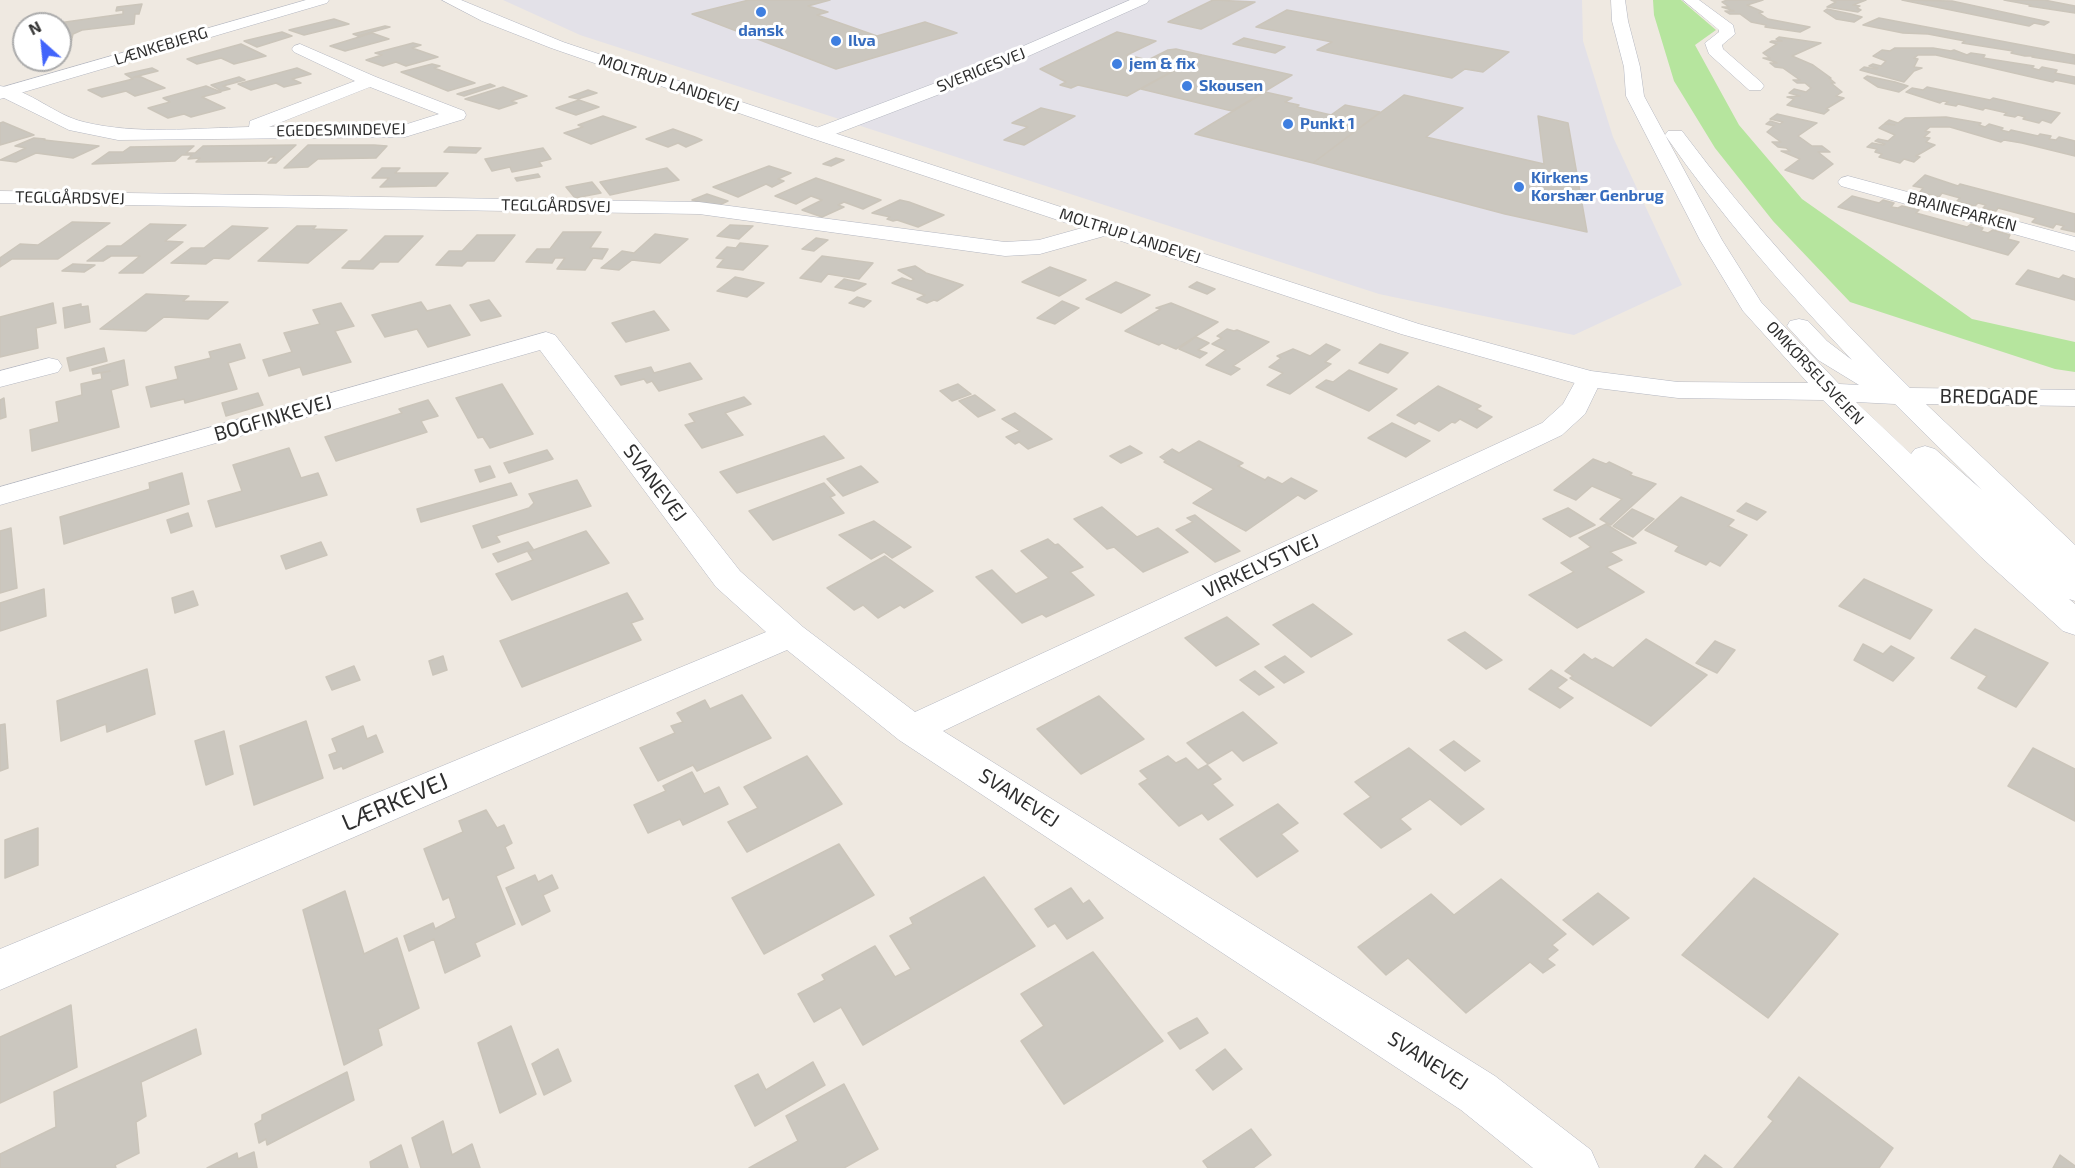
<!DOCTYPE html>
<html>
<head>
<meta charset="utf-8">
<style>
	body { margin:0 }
	#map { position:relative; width:2075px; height:1168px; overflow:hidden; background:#efe9e1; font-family:"Exo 2",sans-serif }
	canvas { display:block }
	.north { position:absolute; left:12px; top:12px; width:60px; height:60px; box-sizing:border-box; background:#fff; border:2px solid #ababab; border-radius:50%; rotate:333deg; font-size:16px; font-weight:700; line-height:24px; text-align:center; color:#2e2e2e }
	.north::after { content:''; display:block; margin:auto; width:21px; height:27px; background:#4264fb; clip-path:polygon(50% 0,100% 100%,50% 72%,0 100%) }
</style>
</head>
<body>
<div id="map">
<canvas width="2075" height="1168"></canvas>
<div class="north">N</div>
</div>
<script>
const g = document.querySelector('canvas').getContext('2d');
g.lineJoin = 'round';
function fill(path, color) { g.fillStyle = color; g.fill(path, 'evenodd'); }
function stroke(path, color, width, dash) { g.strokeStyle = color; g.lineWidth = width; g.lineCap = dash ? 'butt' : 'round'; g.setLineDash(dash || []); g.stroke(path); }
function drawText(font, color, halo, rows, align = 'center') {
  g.font = font + ' "Exo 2",sans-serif'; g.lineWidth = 6; g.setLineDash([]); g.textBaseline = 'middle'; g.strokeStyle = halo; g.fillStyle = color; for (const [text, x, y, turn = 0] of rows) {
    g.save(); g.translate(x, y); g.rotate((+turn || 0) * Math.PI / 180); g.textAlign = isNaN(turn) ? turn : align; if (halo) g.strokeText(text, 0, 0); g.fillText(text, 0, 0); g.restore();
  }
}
fill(new Path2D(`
	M503,0H1582L1583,41L1613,137L1682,285L1574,335L1379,294L580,35Z`), '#e3e1e8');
fill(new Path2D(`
	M1653,0H1681L1716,30L1695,45L1739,125L1802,199L1972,319L2075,342V372L2055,369L1850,302L1773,221L1715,148L1674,81L1654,15Z`), '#b6e59e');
const building = new Path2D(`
	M749,0H830L808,6L828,12L817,15L877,36L925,22L957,33L836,69L692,14Z
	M1213,0L1255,2L1201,29L1168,22Z
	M1727,0H1763L1747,5L1763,12L1759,13L1768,19L1810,27L1800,32L1765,27L1766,25L1751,22L1740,14H1730L1725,11H1734L1722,7H1729L1722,2Z
	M1866,0L1853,5L1860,6L1857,8L1861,10L1858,12L1827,7L1836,2L1831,0Z
	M1902,0L1952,1L2049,22L2044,25L2034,23L2029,26Z
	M2004,0H2044L2075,6V13L2029,6L2031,5Z
	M142,4L139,14H135L134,24L82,30L73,34L70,46L60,47V24H51L123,14V10L116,11L117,7Z
	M1827,9L1851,14L1862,17L1854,22L1836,19L1824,11Z
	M1287,10L1509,52L1483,72L1465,69L1452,78L1317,50L1332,42L1256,27Z
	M1879,18L2075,55L2073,57H2075V64L2032,57L2034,56H2025L2011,53L2013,51L1962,43L1965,41L1928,34L1903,33L1863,25Z
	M334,19L349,24L304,35L289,30Z
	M385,26L390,27L358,36L353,34Z
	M282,32L292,36L257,47L244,41Z
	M1117,32L1156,41L1127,55L1148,60L1168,50L1176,49L1202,55L1127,96L1078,85L1071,88L1060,85L1066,82L1040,69Z
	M372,33L389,39L345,51L330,46Z
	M1779,37L1821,43L1792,56L1813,65L1831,78H1829L1835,83H1831L1842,92L1836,96L1844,98L1826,109L1829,110L1824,114L1787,105L1794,99L1787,97L1800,96L1789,93L1794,89L1806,92L1811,88L1805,83H1797L1793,80H1800L1783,68L1775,67L1770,63H1777L1775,62L1763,58H1770L1763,53L1777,44L1770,42L1772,41H1782L1776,39Z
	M1244,38L1285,47L1275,53L1233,44Z
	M413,43L421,45L412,48L438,57L406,66L396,62L383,66L366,60L382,55L375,53Z
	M241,44L266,56L234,64L221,58L197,64L187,59Z
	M1895,48H1933L1951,51L1954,50L1967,55L1971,53L1985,55L1983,58L2034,66L2032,68L2039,70L2042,67L2057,70L2055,73L2075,77V84L2055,80L2053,82L1936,55H1918L1914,58L1918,59L1914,67L1922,68L1914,71L1904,82L1860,70L1864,67L1876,69L1878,68L1869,66L1873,64L1881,66L1886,61L1873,56L1882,50L1890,51Z
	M1202,55L1292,75L1232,111L1141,89Z
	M432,64L440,66L434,68L475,83L448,91L401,72Z
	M152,68L158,71L134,77H141L165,88L135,96L126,91L102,97L88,90L133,79L125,74Z
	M297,68L311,74L292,79L301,83L284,87L276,83L251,90L238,84Z
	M1867,76L1895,82L1908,86L1899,92L1878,87L1864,78Z
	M239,77L245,80L223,86L230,89L222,91L211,85Z
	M490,84L495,86L464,96L457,94Z
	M206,86L221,92L202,97L225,108L191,117L184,114L168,118L148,108L170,102L163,98Z
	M503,87L527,96L511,101L517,103L499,109L465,99Z
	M1927,87L1990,100L1993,98L2060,113L2051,123L2042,120L2039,123L2023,119L2025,117L2018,115L2015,117L2004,115L2007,113L1985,108L1983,110L1958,104L1956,106L1945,104L1948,102L1943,101L1940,103L1906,92L1912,88L1923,90Z
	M588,90L597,93L578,99L569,97Z
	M1265,92L1292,98L1285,102L1299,105L1297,107L1331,115L1345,105L1380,112L1313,163L1195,134Z
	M1404,95L1463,108L1426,137L1544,164L1538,116L1568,123L1587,232L1505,214L1313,163Z
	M579,100L599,107L576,115L556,108Z
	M1041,108L1075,116L1024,145L1004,140L1028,127L1012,123Z
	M1777,114L1817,123L1798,136L1812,146H1822L1830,152H1818L1833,164L1813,179L1785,170L1800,159L1781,151H1790L1786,148L1778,147L1772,142H1781L1767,132L1774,126L1766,124L1770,121L1780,124L1783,122L1770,119Z
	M603,116L636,127L591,144L564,133L583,127L578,125Z
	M1946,117L1981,123L1979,125L1985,127L1989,124L2003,128L2001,130L2009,132L2011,130L2038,136L2040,134L2051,136L2049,139L2056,140L2059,137L2075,141V156L2022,143L2004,140L2001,142L1950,127H1930L1925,131L1930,132L1924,137L1930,138L1926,142L1935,145L1916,156L1920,157L1914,162L1904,159L1900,163L1879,157L1882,154L1875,152L1877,149L1867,147L1872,143L1883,145L1885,144L1875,141L1878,139L1888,141L1895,135L1879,128L1884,124L1895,125L1885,123L1889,120L1898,123L1905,118Z
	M3,122L34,135L0,145V123Z
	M673,129L695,137L702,140L686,147L678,143L668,147L646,139Z
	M34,138L45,139L44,140L99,146L73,158L36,153L16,162L0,160L26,148L15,146Z
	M296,145L276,163H268L275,157H270L266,161L196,162L200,158L188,159L192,155H182L175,161L92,164L109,152H123L130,147L194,146L186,153H195L203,146Z
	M308,145H374L387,146L376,158L318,159L308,167L284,168Z
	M449,147L481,148L476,153L444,152Z
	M543,148L551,159L539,162L542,166L512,172L510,167L492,171L485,159Z
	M836,158L844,160L831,166L823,164Z
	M769,166L791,173L778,179L784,181L772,187L766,184L738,197L713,187Z
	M382,168H400L395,173H448L436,186L380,187L389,178H372Z
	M667,168L679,180L610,195L600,182Z
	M538,174L540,177L517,181L515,178Z
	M1925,175L1958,186L1960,184L2075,214V232L2061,229L2064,226L2056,224L2053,228L2032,222L2036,218L1998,208L1996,211L1983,208L1986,205L1978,203L1975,206L1957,201L1960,198L1942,193L1939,197L1920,192L1923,188L1913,186Z
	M816,178L881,200L863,209L844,202L838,205L844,207L822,217L802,210L822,200L811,196L796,204L775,196Z
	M592,182L601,193L575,198L566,187Z
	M707,194L728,201L715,207L692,200Z
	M1852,196L1879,203L1883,200L1894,203L1891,207L1898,208L1902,206L1919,210L1916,213L1967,227L1971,224L1983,228L1981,231L1988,233L1993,230L2010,235L2008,239L2019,242L2008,255L1838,207Z
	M900,200L909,202L944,215L918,227L897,220L893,221L887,219L890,217L872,213Z
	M72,222L110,223L58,259H12L0,267V258L20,244L38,245Z
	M150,224L186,225L165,241L183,242L143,273H119L140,256H111L103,261H87L107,246H121Z
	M730,225L753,226L739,239L717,236Z
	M232,226L268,228L229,259L214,258L206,264L171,263L191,248H204Z
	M297,226H316L313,229L347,230L308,263L258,261Z
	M563,232H601L590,248L608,249L602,259L593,258L585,270L557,269L565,258H555L552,263L526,262L537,249H550Z
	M655,234L688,239L660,263L632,260L619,270L601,268L622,251L634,253Z
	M477,235H515L494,261H467L462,266L436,265L449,251H462Z
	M385,236H423L398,262H380L373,269L342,268L349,261H360Z
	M816,238L828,240L814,251L802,249Z
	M740,243L768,246L743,270L717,267L724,259L716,258L727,247L736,248Z
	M822,256L873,263L859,279L828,274L821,282L800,278Z
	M73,264L95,265L84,272L62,271Z
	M915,266L926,273L963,285L937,301L934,300L927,303L917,299L925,295L892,283L902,278L911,281L914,279L898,270Z
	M1050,267L1086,280L1059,296L1022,282Z
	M2028,270L2059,279L2063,275L2075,279V300L2016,284Z
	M735,277L764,283L747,297L717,291Z
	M844,279L866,284L854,291L835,287Z
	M1116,282L1150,295L1121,313L1086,299Z
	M1197,282L1215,289L1207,294L1189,287Z
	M146,294L189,296L183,301L228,302L208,319L164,317L146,331L100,329Z
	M857,297L871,301L864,307L849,303Z
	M489,300L501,316L481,321L470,305Z
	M1062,301L1079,308L1055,324L1037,318Z
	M421,302L427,311L450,305L470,335L428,347L417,329L385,337L372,315Z
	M53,303L56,323L36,328L38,348L0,357V317Z
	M341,303L354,326L335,331L351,362L303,375L300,367L269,376L263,360L292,352L284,333L320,324L313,310Z
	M1171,303L1218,322L1176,349L1162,343L1159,345L1125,331L1161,309L1156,308Z
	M81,304V307L88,306L90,322L65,328L63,308Z
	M654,311L669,330L626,342L612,323Z
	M1227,329L1234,331L1237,330L1269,342L1233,366L1240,369L1231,375L1206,365L1226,350L1212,344L1222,338L1217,336Z
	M1196,337L1209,343L1198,350L1207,353L1200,358L1179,349Z
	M240,344L245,358L228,363L237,389L185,403L184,399L151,407L146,387L178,379L175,367L211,358L209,352Z
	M1326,344L1340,350L1325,362L1331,364L1290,394L1267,385L1283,373L1269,367L1281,358L1277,356L1293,349L1310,356Z
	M1380,344L1408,353L1388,373L1359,363Z
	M104,348L107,361L70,371L67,358Z
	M124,360L128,385L111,390L119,427L32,451L30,430L59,422L56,402L82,395L81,384L102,379L101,373L110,371L93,374L92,369Z
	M690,363L702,379L659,391L652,381L647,383L644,379L621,385L615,376L651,367L654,373Z
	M1349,370L1397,389L1369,411L1316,387L1326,380L1333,382Z
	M502,384L533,434L490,448L483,437L478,438L456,398Z
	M958,384L971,394L952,401L940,391Z
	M1438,386L1481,406L1476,409L1492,417L1477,428L1460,419L1455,423L1452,422L1439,431L1419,421L1415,424L1397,415Z
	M258,393L263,405L226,416L222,403Z
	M975,395L995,410L978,417L959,401Z
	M744,397L751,404L725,413L743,435L702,448L685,425L695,422L689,414Z
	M4,398L6,417L0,419V400Z
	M428,400L438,416L421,421L427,432L336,461L325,437L402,413L399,409Z
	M1015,413L1052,439L1028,449L1019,442L1015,444L1006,437L1020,431L1002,419Z
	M1392,423L1430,441L1406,457L1368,438Z
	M824,436L844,458L737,493L720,472Z
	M1199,441L1243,463L1238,466L1265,480L1268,477L1282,484L1291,478L1317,491L1305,499L1298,495L1246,531L1193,503L1214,489L1164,462L1166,461L1160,457L1172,449L1179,453Z
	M1130,446L1142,453L1121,463L1110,456Z
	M289,448L301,478L318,473L327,495L216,527L208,501L242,491L233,465Z
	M547,450L553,459L509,473L504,463Z
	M1593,459L1606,464L1609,462L1632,473L1630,475L1656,484L1611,525L1600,519L1622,499L1592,486L1576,500L1554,490Z
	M490,466L495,477L480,482L475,470Z
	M861,466L878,482L843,496L827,479Z
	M182,473L189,504L64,544L60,517L150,489L149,483Z
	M577,480L591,506L496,536L500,542L482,548L473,526L529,508L534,503L529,494Z
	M511,483L517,495L421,522L417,509Z
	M824,483L835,495L830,497L844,513L773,540L749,511Z
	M1681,497L1734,520L1728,526L1747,535L1720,566L1710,561L1706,565L1675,551L1679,546L1645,530Z
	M1746,503L1766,512L1757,520L1737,511Z
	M1102,507L1137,537L1158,528L1188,552L1143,572L1114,547L1107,549L1074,519Z
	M1568,508L1595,525L1570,537L1543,519Z
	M1632,509L1654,519L1633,537L1613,526Z
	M188,513L192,526L171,533L167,520Z
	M1195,515L1240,551L1215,562L1176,530L1193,522L1187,518Z
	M874,521L911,547L892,558L884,552L871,559L839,535Z
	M1606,524L1636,543L1610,552L1622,560L1606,567L1644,592L1577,628L1529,595L1574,572L1561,563L1591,547L1579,538Z
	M11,528L17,588L0,593V531Z
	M586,531L609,563L512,600L496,574L533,560L528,552Z
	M1048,539L1055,545L1058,544L1083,567L1070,572L1094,595L1046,617L1042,614L1022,623L976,577L992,570L1016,594L1049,578L1021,551Z
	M321,542L327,555L286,569L281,556Z
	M528,542L533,549L498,562L493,554Z
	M885,556L933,591L904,608L900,605L878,618L863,605L854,610L827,588Z
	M1864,579L1932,610L1910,639L1839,606Z
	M44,589L46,616L0,631V603Z
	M193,591L198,605L175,613L172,598Z
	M627,593L643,619L631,623L641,640L522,687L500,641Z
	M1313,604L1352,634L1311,657L1273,625Z
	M1227,617L1259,644L1216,666L1185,638Z
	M1975,629L2048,663L2016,707L1978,688L1987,676L1951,658Z
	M1465,632L1502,660L1486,669L1448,640Z
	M1646,639L1707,675L1651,726L1570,678L1573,676L1565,671L1584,654L1592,660L1595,658L1613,668Z
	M1715,641L1735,650L1717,673L1696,663Z
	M1863,644L1883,654L1891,646L1914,658L1893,681L1854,660Z
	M443,656L447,670L433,675L429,661Z
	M1285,656L1304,672L1284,683L1265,667Z
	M354,666L360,680L332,690L326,677Z
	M147,669L155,714L107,732L106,724L61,741L57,701Z
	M1551,670L1567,680L1557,688L1573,698L1560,708L1529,689Z
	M1255,671L1274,687L1259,695L1240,680Z
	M742,695L771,738L697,771L693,765L658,781L640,748L675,733L671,726L683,722L677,713L705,700L710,709Z
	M1099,696L1144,739L1081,774L1037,729Z
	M1243,712L1277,743L1243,761L1232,750L1208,764L1187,743Z
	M306,721L323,778L254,805L240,746Z
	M5,724L8,768L0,771V725Z
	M363,726L367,739L376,735L383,752L343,769L342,766L334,769L329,755L337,752L332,739Z
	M224,731L233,774L206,785L195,741Z
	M1454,741L1480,761L1465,771L1440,750Z
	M1409,748L1484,809L1461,825L1430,799L1400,819L1411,829L1381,848L1344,814L1371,797L1355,782Z
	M2033,748L2075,769V821L2008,786Z
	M807,756L842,804L747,852L728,822L758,808L744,787Z
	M1168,756L1176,763L1186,758L1198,770L1207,765L1221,779L1212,784L1233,805L1208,820L1202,813L1179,826L1139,784L1148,779L1140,771Z
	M692,772L704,794L719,787L728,804L683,825L680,819L648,833L634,805L666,791L663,786Z
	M1278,804L1298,823L1281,834L1298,851L1257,877L1220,839Z
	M486,810L497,828L504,825L512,843L505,847L514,868L496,876L515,924L475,943L480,956L445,973L434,939L409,951L404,936L433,923L435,929L456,918L449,897L443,900L424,849L463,832L459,821Z
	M38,828V865L5,878V840Z
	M839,844L874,895L764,954L732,898Z
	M535,875L538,882L552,875L558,888L543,895L550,911L522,925L506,888Z
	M984,877L1035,946L863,1045L841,1007L814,1022L798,994L825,980L822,975L875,946L895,977L911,969L890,936L913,924L910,918Z
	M1754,878L1838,934L1768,1018L1682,955Z
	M1501,879L1566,934L1552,945L1558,950L1547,959L1555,965L1543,973L1530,962L1466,1013L1408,958L1386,975L1358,947L1431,894L1454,915Z
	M1071,888L1083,904L1089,900L1103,918L1067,939L1055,923L1048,927L1035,909Z
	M345,891L364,954L397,938L419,1008L378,1029L382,1045L344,1065L303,910Z
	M1598,893L1629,918L1593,945L1563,920Z
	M1093,952L1163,1041L1064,1104L1021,1041L1044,1026L1021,994Z
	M71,1005L77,1067L0,1103V1037Z
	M1197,1018L1208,1033L1180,1049L1168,1033Z
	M511,1026L536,1094L500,1113L478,1043Z
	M196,1029L201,1054L141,1082L146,1116L136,1122L139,1153L115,1165L116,1168H0V1154L56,1127L54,1092Z
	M558,1049L571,1081L544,1095L532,1064Z
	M1225,1049L1242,1069L1213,1090L1196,1070Z
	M813,1062L825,1085L755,1126L735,1086L758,1074L766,1090Z
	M347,1072L354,1100L267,1145L266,1139L259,1143L255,1124L262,1120V1115Z
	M1799,1077L1893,1148L1879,1168H1734L1773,1121L1768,1117Z
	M844,1084L878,1149L844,1168H749L798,1141L786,1116Z
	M443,1121L452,1155L472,1144L480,1168H421L412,1138Z
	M1251,1129L1271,1155L1253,1168H1208L1203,1161Z
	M401,1145L408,1168H371L370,1162Z
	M254,1152L257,1168H207L237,1153L238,1159Z
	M1705,1155L1722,1168H1695Z
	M2060,1155L2075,1166V1168H2053Z`);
fill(building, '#cbc7bf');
stroke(building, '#cbc5ba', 1.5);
const street = new Path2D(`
	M1130,0H1149L1147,3L966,84L825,138H811L809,134L811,130L954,76Z
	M1683,0H1699L1733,25L1735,34L1722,45L1723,49L1761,82L1764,86L1761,90H1749L1709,54L1705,43L1719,32V30Z
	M300,44L376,77L464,111L466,115L464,119L405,137L118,140L69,130L0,96V86C31,90 54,115 84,122C137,135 195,128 249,127L250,121L355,81L294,52L292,49L294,46ZM370,87L439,114L404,125L269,127Z
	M1848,176L2075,237V251L1841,186L1838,182L1841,178Z
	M0,191L699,202L1005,242L1039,240L1107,221L1115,223L1118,228L1115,233L1040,254L1005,256L699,214L0,203Z
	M546,332L555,335L740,571L803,627L915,712L1542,423L1563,404L1580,373L1589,371L1598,373L1602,379L1585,414L1562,435L943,731L1495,1076L1591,1150L1599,1168H1533L1461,1110L899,740L787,650L0,990V949L766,632L716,587L540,350L0,505V487Z
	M49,358L58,360L62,366L58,372L0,387V371Z`);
const secondary = new Path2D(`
	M306,0H329L327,3L0,99V88Z
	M442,0H461L563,42L825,130L1419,324L1591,371L1678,382L1808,383L1743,311L1700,240L1626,96L1624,67L1612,21L1611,0H1625L1628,21L1640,67L1644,96L1722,240L1761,302L1839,384L1859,385L1818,360L1787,326L1790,321L1799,319L1808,321L1827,341L1852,360C1785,289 1721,216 1665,135L1668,131H1682C1751,223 1828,307 1910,388L2075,390V406L1926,404L2075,545V601L2069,599L2075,604V635L2063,631L1981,557L1823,400L1678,398L1589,387L1401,334L811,138L551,48L482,21ZM1856,402L1895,404L1982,490L1935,449L1925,446L1915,449L1911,454Z`);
stroke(street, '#b4b7c1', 1);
stroke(secondary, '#b4b7c1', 1);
fill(street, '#fff');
fill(secondary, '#fff');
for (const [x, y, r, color] of [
	[761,12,6,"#3f7fe0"],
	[836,41,6,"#3f7fe0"],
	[1117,64,6,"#3f7fe0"],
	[1187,86,6,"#3f7fe0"],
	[1288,124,6,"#3f7fe0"],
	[1519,187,6,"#3f7fe0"]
]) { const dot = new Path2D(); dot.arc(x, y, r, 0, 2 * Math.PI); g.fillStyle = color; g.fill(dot); stroke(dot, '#fff', 2); }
drawText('bold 16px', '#366cbe', '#fff', [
	["dansk",761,31,"center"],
	["Ilva",848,41],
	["jem & fix",1129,64],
	["Skousen",1199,86],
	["Punkt 1",1300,124],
	["Kirkens",1531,178],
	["Korshær Genbrug",1531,196]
], 'left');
drawText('16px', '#2e2e2e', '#fff', [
	["LÆNKEBJERG",161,46,-17],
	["SVERIGESVEJ",981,70,-22],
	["MOLTRUP LANDEVEJ",669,83,19],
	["EGEDESMINDEVEJ",341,130,-1],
	["TEGLGÅRDSVEJ",70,198,1],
	["TEGLGÅRDSVEJ",556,206,1],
	["BRAINEPARKEN",1962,212,15],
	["MOLTRUP LANDEVEJ",1130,236,18],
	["OMKØRSELSVEJEN",1815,373,47]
]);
drawText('20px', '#2e2e2e', '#fff', [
	["BREDGADE",1989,397,1],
	["BOGFINKEVEJ",273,418,-16],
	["SVANEVEJ",655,483,53],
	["VIRKELYSTVEJ",1261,566,-25],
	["SVANEVEJ",1019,798,33],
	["SVANEVEJ",1428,1061,33]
]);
drawText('24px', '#2e2e2e', '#fff', [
	["LÆRKEVEJ",395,802,-23]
]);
</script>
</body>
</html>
